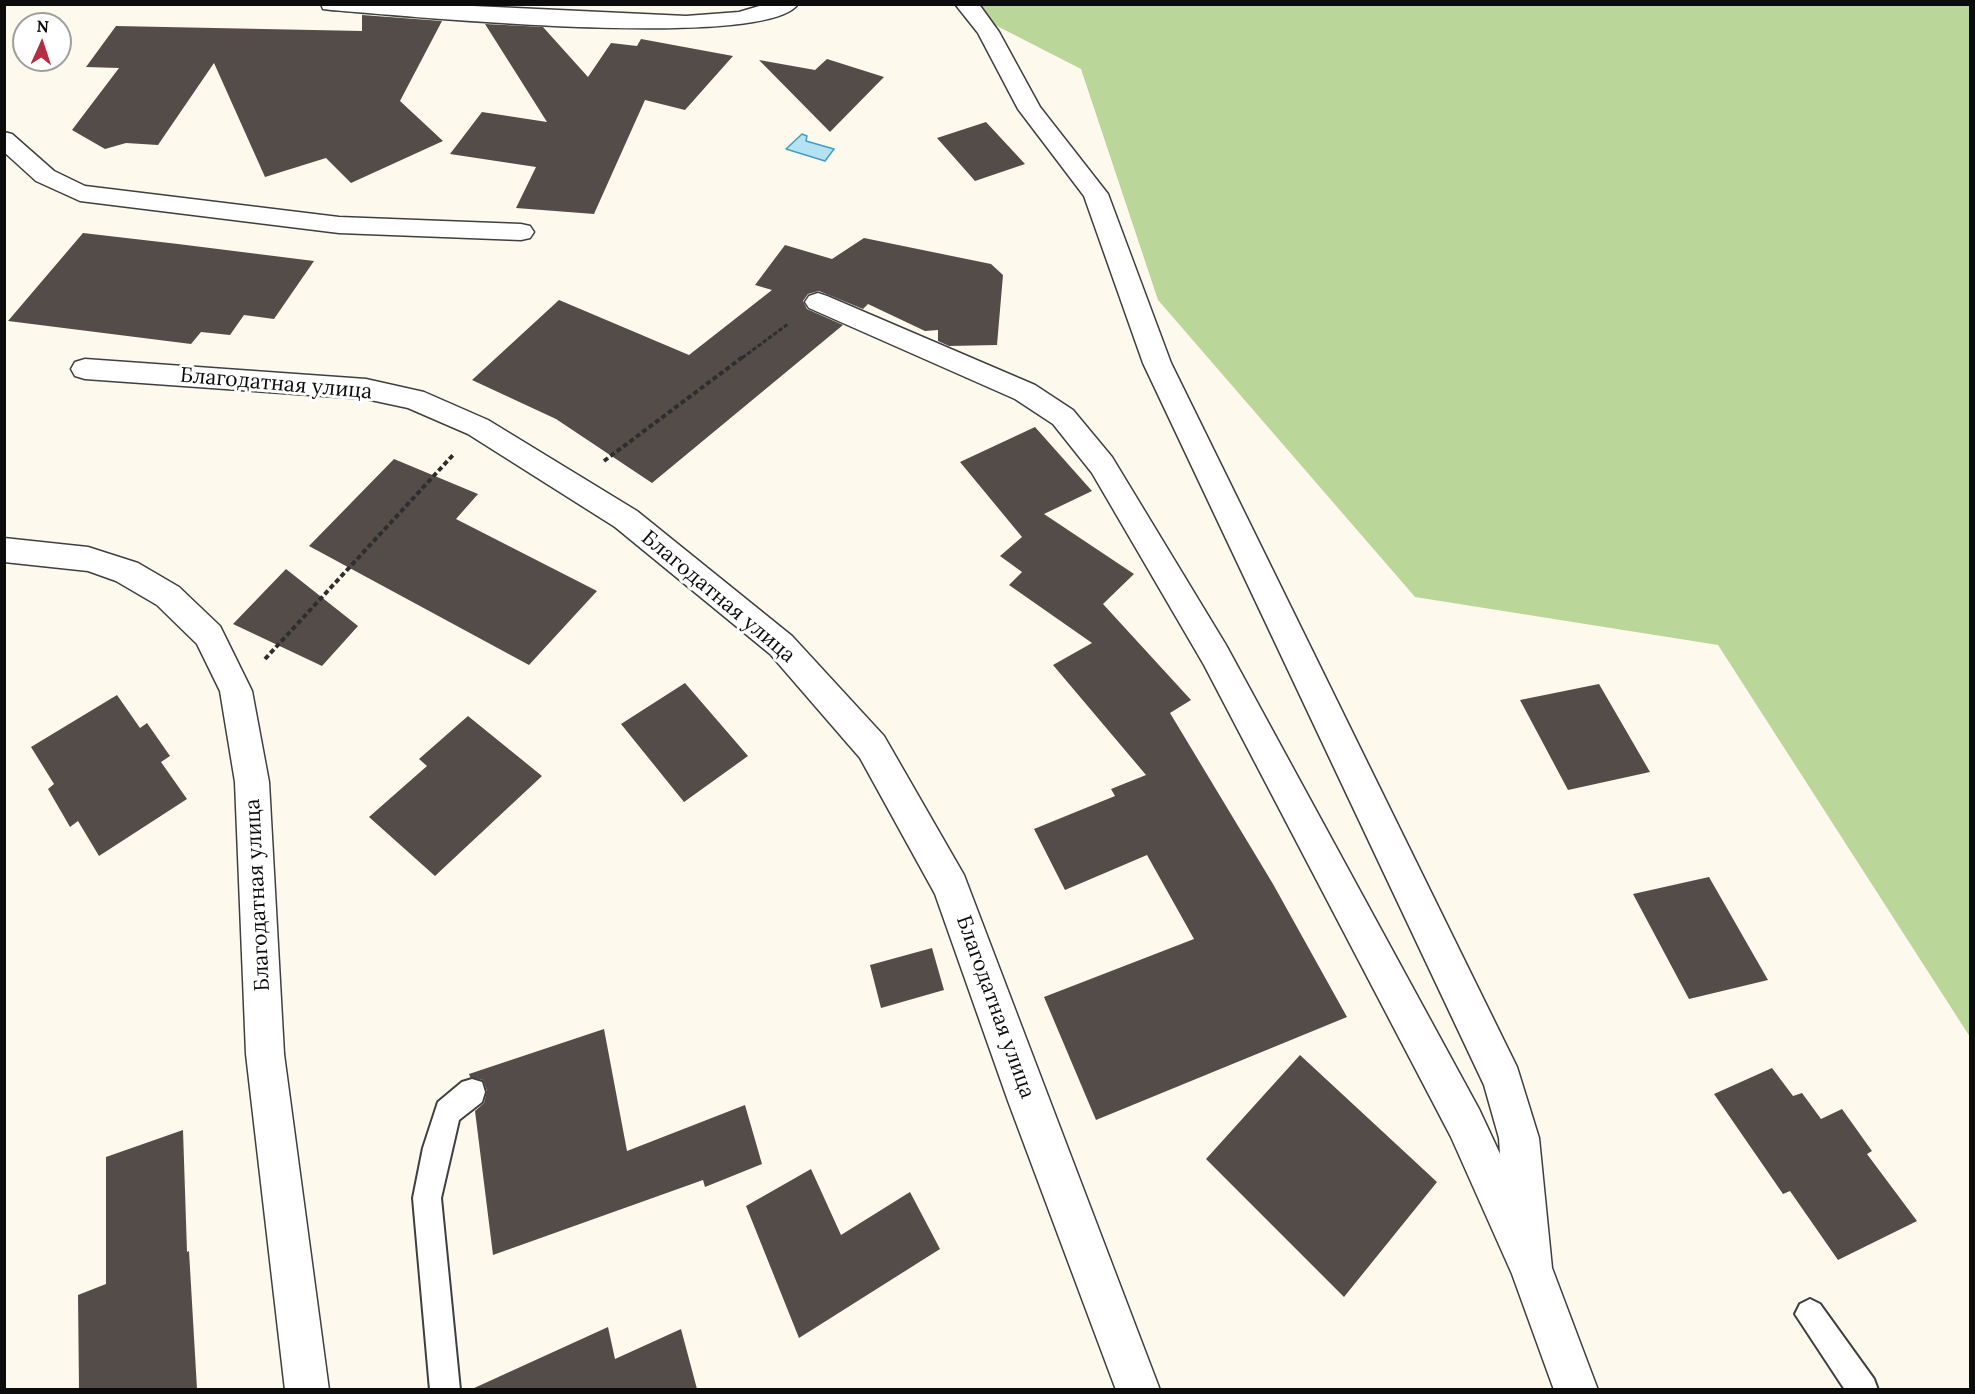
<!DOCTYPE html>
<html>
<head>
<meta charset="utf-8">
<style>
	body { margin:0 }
	#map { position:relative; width:1975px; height:1394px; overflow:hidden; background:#fef9ed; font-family:Lora,serif }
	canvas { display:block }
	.frame { position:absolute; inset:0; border:6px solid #0c0c0c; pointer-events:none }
	.north { position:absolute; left:12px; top:12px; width:60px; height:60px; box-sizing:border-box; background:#fff; border:2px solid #9e9e9e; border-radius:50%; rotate:3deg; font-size:16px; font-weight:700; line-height:24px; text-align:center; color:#0c0c0c }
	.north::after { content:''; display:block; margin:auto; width:21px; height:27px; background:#b42d42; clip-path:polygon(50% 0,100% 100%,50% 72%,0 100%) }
</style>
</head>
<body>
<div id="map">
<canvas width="1975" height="1394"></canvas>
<div class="frame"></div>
<div class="north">N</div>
</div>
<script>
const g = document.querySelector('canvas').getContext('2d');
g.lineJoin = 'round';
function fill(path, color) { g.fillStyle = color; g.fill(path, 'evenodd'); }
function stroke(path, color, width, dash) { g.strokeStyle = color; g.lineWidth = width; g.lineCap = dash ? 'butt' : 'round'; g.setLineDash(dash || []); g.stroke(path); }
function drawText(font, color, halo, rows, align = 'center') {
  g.font = font + ' Lora,serif'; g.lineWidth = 6; g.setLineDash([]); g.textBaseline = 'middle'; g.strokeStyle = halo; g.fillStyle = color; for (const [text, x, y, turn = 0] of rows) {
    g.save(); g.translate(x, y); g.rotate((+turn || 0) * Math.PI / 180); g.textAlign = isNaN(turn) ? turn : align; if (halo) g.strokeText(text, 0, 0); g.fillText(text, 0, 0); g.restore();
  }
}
fill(new Path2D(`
	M956,5H1970V1037L1718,645L1415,597L1158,300L1081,69Z`), '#bbd699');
const water = new Path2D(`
	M802,134L807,136L806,141L834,149L825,161L786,149Z`);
fill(water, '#b4e2f2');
stroke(water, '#409ec5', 1.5);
fill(new Path2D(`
	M362,15L442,21L400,101L443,141L351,183L326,158L265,177L214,63L158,145L126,143L105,149L72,130L119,68L86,67L116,26L362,31Z
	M485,24L543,27L588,77L611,43L637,46L641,39L733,56L685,110L645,100L594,214L516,208L536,167L450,154L482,112L547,122Z
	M827,59L884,77L830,132L759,60L815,70Z
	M986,122L1025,164L975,181L937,138Z
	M83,233L178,244L314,261L274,319L244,315L230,335L201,332L191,344L8,321Z
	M864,238L991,264L1003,275L997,345L949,346L938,341V330L925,331L868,304L863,309L819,291L808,294L803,301L807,309L843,325L652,483L556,419L472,380L559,300L689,355L772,290L755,285L785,245L832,259Z
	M1035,427L1092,491L1044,514L1134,574L1103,604L1191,700L1170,713L1273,884L1347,1017L1096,1120L1044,997L1194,939L1147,855L1065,890L1034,829L1115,796L1111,789L1146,775L1053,665L1092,643L1009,585L1022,572L1000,556L1022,537L960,462Z
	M394,459L478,494L456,519L597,591L529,665L309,546Z
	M286,569L358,626L322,666L233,624Z
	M685,683L748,756L684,802L621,724Z
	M1599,684L1650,772L1568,790L1520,700Z
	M117,695L140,728L147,723L170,756L161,762L187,799L99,856L78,821L70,827L48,789L54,784L31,747Z
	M468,716L542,776L435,876L369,817L427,766L419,759Z
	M1709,877L1768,980L1689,999L1633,894Z
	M932,948L944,990L881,1008L870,965Z
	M604,1029L627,1151L745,1105L762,1164L705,1187L703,1180L493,1255L475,1111L484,1103L487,1091L483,1080L470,1077L469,1074Z
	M1300,1055L1437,1182L1344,1297L1206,1159Z
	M1772,1068L1793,1096L1802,1093L1821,1119L1842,1109L1872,1151L1867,1154L1917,1221L1838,1260L1790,1191L1783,1194L1714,1094Z
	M183,1130L187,1252L189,1251L197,1389H79L78,1295L106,1284V1157Z
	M811,1169L841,1235L910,1192L940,1249L799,1338L746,1206Z
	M608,1327L615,1359L681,1329L697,1389H472Z`), '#544c49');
const service = new Path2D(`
	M472,1079L482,1082L485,1092L482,1102L459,1120L441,1198L460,1390H430L413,1198L423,1148L438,1102L462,1082Z
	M1810,1299L1820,1304L1874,1379L1878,1390H1845L1795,1314L1800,1304Z`);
const minor = new Path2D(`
	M321,4H431L686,16L739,12L766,4H798C766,52 398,15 331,10L323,9Z
	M955,4H978L981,7L999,32L1040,107L1108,194L1171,363L1517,1067L1539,1138L1552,1268L1598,1390H1554L1512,1274L1451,1137L1204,665L1092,473L1053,424L1015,399L809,308L805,302L809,296L818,293L827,296L1035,385L1073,410L1112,457L1226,645L1479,1109L1500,1154L1499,1138L1484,1085L1143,363L1084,196L1018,109L978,33Z
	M4,132L12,134L54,171L85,186L339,217L521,224L530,226L534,232L530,238L521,240L339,233L80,201L36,181L4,152Z
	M85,359L366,379L424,392L488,420L637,511L792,636L884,736L964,875L1160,1390H1116L1008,1101L935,894L860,758L770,654L615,527L468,434L408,408L366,399L85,379L75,376L71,369L75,362Z
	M4,538L88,547L138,563L179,587L220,626L252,691L269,782L284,1054L329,1390H285L246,1054L235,782L220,691L197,644L157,605L116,581L88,571L4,562Z`);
stroke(service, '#3f3f3f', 4);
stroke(minor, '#3f3f3f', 3);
stroke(new Path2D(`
	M742,358L788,324`), '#2e2e2e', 3, [4.5, 2]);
stroke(new Path2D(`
	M604,461L744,356
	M265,659L453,455`), '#2e2e2e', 4, [5, 3]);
fill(service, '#fff');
fill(minor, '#fff');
drawText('21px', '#0c0c0c', '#fff', [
	["Благодатная улица",276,384,5],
	["Благодатная улица",718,597,40],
	["Благодатная улица",258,895,-93],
	["Благодатная улица",995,1007,70]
]);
</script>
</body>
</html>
